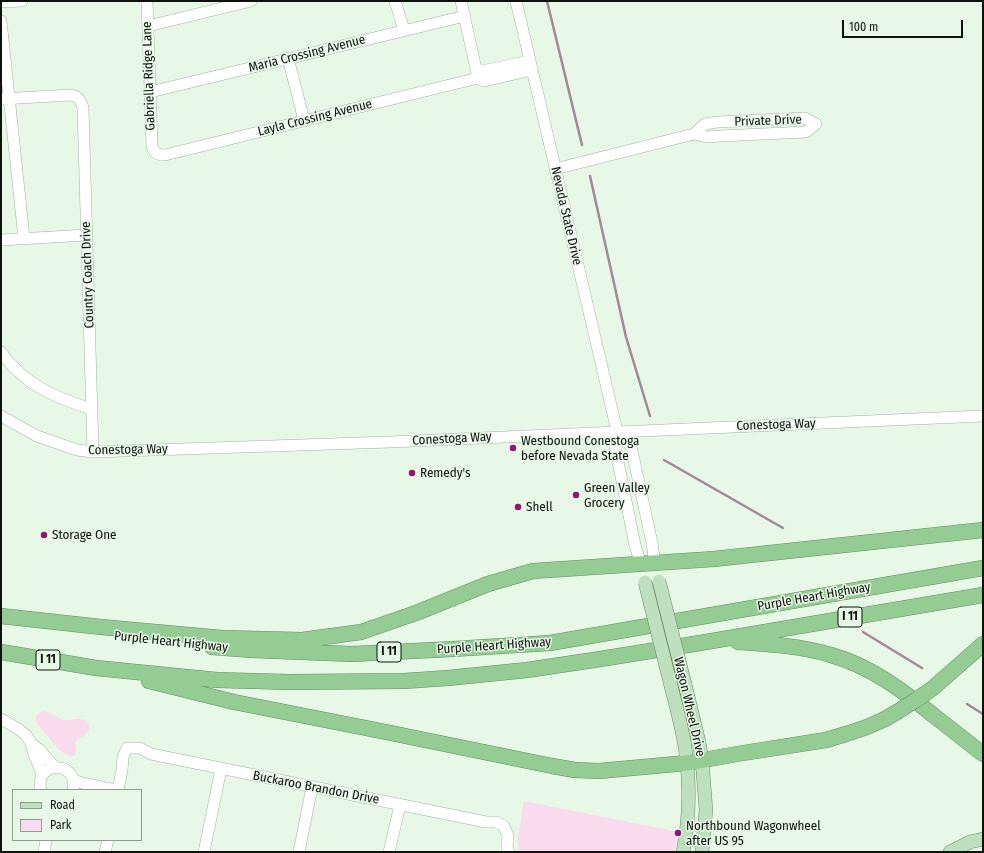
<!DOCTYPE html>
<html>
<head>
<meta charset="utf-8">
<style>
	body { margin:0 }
	#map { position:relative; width:984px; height:853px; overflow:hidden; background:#e8f8e7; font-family:"Fira Sans Condensed",sans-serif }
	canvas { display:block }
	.frame { position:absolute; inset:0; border:2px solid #0d120d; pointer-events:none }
	.legend { position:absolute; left:12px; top:789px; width:130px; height:52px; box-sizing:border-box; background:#e8f8e7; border:1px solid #909c90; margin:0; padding:5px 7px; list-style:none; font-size:12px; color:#0d120d }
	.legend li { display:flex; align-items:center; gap:8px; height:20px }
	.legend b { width:20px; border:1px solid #909c90 }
	.scale { position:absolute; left:842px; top:20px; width:121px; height:18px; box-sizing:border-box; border:2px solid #0d120d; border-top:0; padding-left:5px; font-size:12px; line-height:14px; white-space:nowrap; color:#0d120d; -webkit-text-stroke:3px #e8f8e7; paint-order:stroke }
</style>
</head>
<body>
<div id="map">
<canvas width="984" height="853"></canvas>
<div class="frame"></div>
<ul class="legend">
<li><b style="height:5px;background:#bfe0bf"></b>Road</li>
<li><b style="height:11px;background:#fadbee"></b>Park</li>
</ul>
<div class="scale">100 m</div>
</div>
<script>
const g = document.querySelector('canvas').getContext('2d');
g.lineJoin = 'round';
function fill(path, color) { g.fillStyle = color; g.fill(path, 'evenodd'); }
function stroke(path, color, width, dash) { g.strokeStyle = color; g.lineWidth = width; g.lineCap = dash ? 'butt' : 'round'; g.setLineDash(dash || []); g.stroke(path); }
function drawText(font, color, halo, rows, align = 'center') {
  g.font = font + ' "Fira Sans Condensed",sans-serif'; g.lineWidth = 3; g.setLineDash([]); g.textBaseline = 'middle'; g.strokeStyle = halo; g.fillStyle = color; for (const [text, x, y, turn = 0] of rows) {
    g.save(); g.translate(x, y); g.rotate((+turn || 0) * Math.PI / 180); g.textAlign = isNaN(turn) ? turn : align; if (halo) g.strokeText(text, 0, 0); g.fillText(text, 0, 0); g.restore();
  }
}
fill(new Path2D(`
	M44,711C52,713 57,719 65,720C70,721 75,718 81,719C90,720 92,730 85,735C82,737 79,738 76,740C74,745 78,750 75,755L71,757L59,750L54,744L36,722C35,715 38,713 44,711Z
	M524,801L679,832L674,852H520L517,843Z`), '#fadbee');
stroke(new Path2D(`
	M547,1L582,145
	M590,176L626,337L650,416
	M664,460L783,528
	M863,632L922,668
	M967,704L983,714`), '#a38898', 2.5);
const minor = new Path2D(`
	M147,1L152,146C154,153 157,155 165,155L478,78L484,81L532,70
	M395,1L404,30
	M461,1L478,78
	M516,1L617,431L615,447L635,545L641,565
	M1,2L22,1
	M1,21L24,238
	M148,26L251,1
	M288,58L304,120
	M478,78L482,71L530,61
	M150,92L465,16
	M1,99L71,95C78,96 81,100 83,108L93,452
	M555,169L694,134L707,137L720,136L806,132L816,124L805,118L717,122L705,124L694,134
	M1,240L87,235
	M1,352C24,385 55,397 91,409
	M1,416L37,436L77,450L93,452L390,442L983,416
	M617,431L631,446L652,543L655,564
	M1,719L17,728L26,735L31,743L40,750L48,760L55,767
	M31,743L34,755L39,766L42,776
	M73,780L82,783L116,790
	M41,790C33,761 80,760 73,790
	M118,790L122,770L123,757L127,748H140L151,754L486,822H496L504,826L508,836L507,847L509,852
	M44,852L46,840
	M105,852L108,840
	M204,852L221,769
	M299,852L312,787
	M389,852L400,805`);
const major = new Path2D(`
	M685,684L699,742L702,760L706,810L702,852
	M671,686C676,706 682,727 685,747C690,782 690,817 683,852
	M950,852L970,842L983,839`);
const highway = new Path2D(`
	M1,616L101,627L222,638L302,640L361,632L416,613L488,584L533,571L714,559L983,530
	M738,642C769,644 801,646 831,655C870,666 902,690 933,715C950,728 966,741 983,754
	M212,647L251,650L352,654L453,649L550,643L983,568
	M1,652L96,668L217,680L289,682L404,681L448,678L527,670L594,660L694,644L983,595
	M149,681L234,702L386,732L552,766L575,770L599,771L687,763L737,754L826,740L846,734L867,727L885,719L897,712
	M933,688L983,644`);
stroke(minor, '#a2b1a1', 12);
stroke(major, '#658b65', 14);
stroke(highway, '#658b65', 16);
stroke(minor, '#fff', 11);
stroke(major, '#bfe0bf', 13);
stroke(highway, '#95cc94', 15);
const majorBridge = new Path2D(`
	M659,581L685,684
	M645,582L671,686`);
const highwayBridge = new Path2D(`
	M897,712L916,700L933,688`);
stroke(majorBridge, '#658b65', 14, []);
stroke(highwayBridge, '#658b65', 16, []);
stroke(majorBridge, '#bfe0bf', 13);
stroke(highwayBridge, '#95cc94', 15);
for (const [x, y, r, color] of [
	[513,448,4,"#911673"],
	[412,473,4,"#911673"],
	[576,495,4,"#911673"],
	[518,507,4,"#911673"],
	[44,535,4,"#911673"],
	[678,833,4,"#911673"]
]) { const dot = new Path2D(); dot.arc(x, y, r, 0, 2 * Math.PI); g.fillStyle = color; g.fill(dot); stroke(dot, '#e8f8e7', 1.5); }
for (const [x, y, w] of [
	[850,617,24],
	[389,652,24],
	[48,660,24]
]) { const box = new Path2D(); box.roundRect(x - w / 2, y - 10, w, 20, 3); g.fillStyle = '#e8f8e7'; g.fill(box); stroke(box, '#0d120d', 1); }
drawText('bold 12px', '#0d120d', null, [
	["I 11",850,617],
	["I 11",389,652],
	["I 11",48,660]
]);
drawText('13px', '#0d120d', '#e8f8e7', [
	["Maria Crossing Avenue",307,54,-14],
	["Gabriella Ridge Lane",149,76,-92],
	["Layla Crossing Avenue",315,118,-14],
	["Private Drive",768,121,-2],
	["Nevada State Drive",566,216,77],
	["Country Coach Drive",88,275,-92],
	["Conestoga Way",776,425,-2],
	["Conestoga Way",452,439,-3],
	["Conestoga Way",128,450,-1],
	["Purple Heart Highway",814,597,-10],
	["Purple Heart Highway",171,642,6],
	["Purple Heart Highway",494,646,-4],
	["Wagon Wheel Drive",689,707,77],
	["Buckaroo Brandon Drive",316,788,11]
]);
drawText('13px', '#0d120d', '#e8f8e7', [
	["Westbound Conestoga",521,441],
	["before Nevada State",521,456],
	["Remedy's",420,473],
	["Green Valley",584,488],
	["Grocery",584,503],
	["Shell",526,507],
	["Storage One",52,535],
	["Northbound Wagonwheel",686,826],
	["after US 95",686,841]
], 'left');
</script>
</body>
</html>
